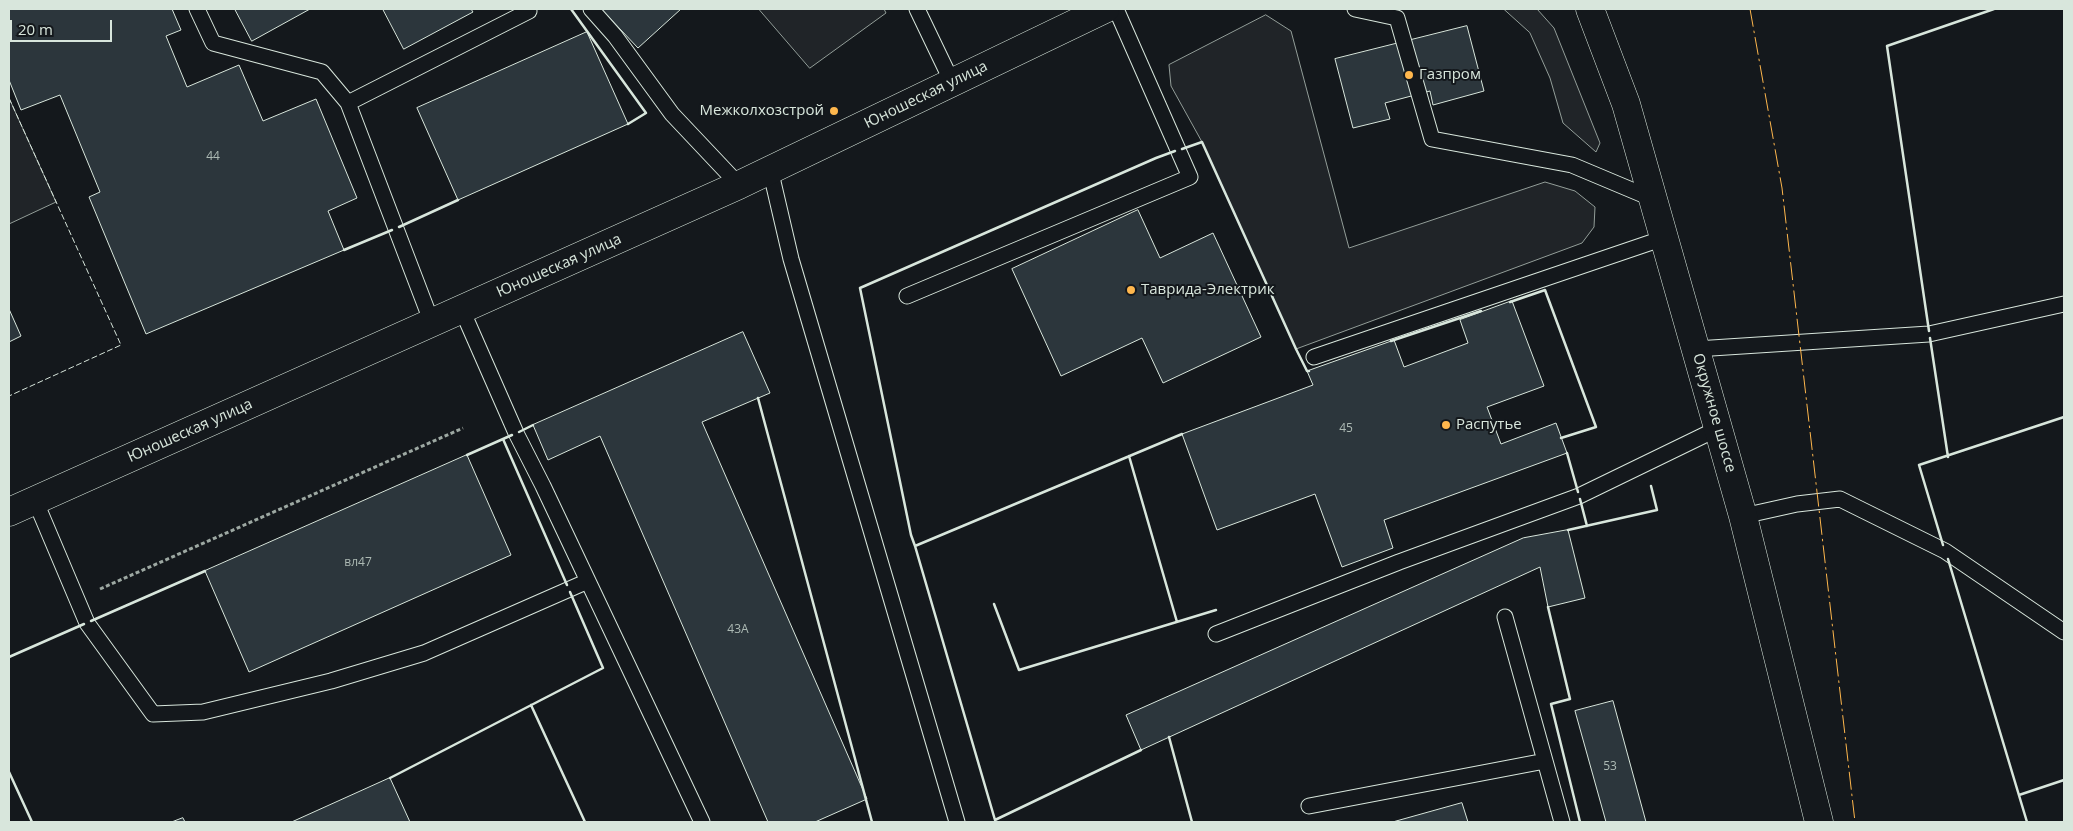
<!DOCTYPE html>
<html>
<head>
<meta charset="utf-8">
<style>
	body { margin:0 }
	#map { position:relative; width:2073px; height:831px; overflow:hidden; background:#14181c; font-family:"Open Sans",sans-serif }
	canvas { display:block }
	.frame { position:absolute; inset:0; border:10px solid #d8e6dc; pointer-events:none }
	.scale { position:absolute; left:10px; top:20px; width:102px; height:22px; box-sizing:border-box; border:2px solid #d8e6dc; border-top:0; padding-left:6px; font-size:15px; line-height:18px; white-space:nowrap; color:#d8e6dc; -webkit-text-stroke:4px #14181c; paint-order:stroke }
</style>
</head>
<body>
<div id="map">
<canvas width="2073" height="831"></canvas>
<div class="frame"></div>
<div class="scale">20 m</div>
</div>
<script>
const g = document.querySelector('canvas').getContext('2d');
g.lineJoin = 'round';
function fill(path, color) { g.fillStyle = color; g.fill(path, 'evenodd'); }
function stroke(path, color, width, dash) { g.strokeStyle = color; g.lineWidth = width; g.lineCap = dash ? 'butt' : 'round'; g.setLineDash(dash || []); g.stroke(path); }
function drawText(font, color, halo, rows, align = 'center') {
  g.font = font + ' "Open Sans",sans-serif'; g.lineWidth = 4; g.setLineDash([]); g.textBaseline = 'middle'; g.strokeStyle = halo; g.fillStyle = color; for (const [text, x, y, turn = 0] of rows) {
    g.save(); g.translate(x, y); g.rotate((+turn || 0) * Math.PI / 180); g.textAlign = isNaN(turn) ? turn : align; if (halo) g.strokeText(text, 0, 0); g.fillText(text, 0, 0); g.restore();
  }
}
const green = new Path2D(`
	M759,9H884L886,13L810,68Z
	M1504,9H1537L1554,28L1600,143L1596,152L1563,123L1550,78L1530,33Z
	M1266,15L1291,31L1349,248L1545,182L1575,191L1595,207L1594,227L1582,243L1296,349L1202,142L1171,86L1169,65Z
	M9,98L56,202L9,224Z`);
fill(green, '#202428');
stroke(green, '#939e99', 1);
const building = new Path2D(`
	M9,9H172L181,30L166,36L187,87L239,65L263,121L316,99L357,198L328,211L344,250L146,334L89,197L100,192L60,95L21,110L9,80Z
	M235,9H310L252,41Z
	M383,9H471L473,12L404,49Z
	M604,9H681L638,48L602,10Z
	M1467,26L1484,91L1433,105L1430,91L1385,103L1390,119L1353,128L1335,59Z
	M587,32L628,124L458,200L417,108Z
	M1138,210L1160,258L1213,233L1261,337L1163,383L1142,338L1061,376L1012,269Z
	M1512,301L1544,386L1487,407L1501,444L1556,423L1567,453L1384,520L1393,548L1342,567L1315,494L1217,530L1182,434L1313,385L1307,371L1394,340L1404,367L1468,343L1460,320Z
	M9,309L21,336L9,342Z
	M743,332L770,393L702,422L867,799L815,822H768L600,436L548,460L533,425Z
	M467,455L511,555L249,672L205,571Z
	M1568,530L1585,598L1548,607L1540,567L1141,750L1126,715L1523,538Z
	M1613,701L1646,822H1606L1575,711Z
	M390,778L410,822H292Z
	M1462,803L1468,822H1393Z
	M183,818L185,822H172Z`);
fill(building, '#2c363c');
stroke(building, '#d8e6dc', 1);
const service = new Path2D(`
	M197,9L213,43L322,72L348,103
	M591,9L615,36L672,114L739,185
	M917,9L952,82
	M1355,9L1397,18L1432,139L1572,165L1653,199
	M770,169L791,259L957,822
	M907,296L1190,177L1116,9
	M462,310L516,433L543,486L702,822
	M432,323L348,103L529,11L527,9
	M1696,349L1929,334L2064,304
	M1314,357L1664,238
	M35,500L87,623L153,714L203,712L331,681L424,653L588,581
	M1743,516L1797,504L1840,499L1945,551L2064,632
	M1505,617L1562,822
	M1216,634L1399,562L1579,496L1719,428
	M1309,806L1545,761`);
const minor = new Path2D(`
	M9,512L739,185L1105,9`);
const primary = new Path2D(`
	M1590,9L1626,104L1743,516L1819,822`);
stroke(service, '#d8e6dc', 17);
stroke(minor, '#d8e6dc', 29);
stroke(primary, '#d8e6dc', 29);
stroke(new Path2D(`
	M100,589L463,428`), '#9da8a2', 3, [4, 2.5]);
stroke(service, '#14181c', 15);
stroke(minor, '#14181c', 28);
stroke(primary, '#14181c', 28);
stroke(new Path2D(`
	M9,98L121,345L9,396
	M995,820V822`), '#d8e6dc', 1, [6, 2.5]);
stroke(new Path2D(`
	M571,9L646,113L628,124
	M1182,149L1202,142L1296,349L1307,371H1309
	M1175,151L1156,158L860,288L911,535L915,546L1182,434
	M399,227L458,200
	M344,250L392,230
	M1510,302L1545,290L1596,427L1561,438
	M1929,331L1887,46L1994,9
	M1930,338L1948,457
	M1391,341L1481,311
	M758,398L872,822
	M519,432L533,425
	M503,439L567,585
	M1567,453L1578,492
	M467,455L512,435
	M1129,456L1177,622
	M1580,499L1587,526
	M1568,530L1657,510L1651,486
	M1943,545L1919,465L2064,417
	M915,546L995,820L1141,750
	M1948,559L2027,822
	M994,604L1019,670L1216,610
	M1548,607L1570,699L1551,704L1580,822
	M91,621L205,571
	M9,657L84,624
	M531,705L585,822
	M1169,737L1192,822
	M9,772L32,822
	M390,778L603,668L570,592
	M2019,795L2064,780`), '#d8e6dc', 2.5);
stroke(new Path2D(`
	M1750,9L1782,188L1855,822`), '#ffb74d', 1, [18, 4, 2.5, 4]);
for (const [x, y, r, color] of [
	[1409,75,5,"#ffb74d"],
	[834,111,5,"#ffb74d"],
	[1131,290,5,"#ffb74d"],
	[1446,425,5,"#ffb74d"]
]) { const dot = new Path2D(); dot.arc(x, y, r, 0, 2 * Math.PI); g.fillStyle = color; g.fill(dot); stroke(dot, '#14181c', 2); }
drawText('12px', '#adbab4', null, [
	["44",213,157],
	["45",1346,429],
	["вл47",358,563],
	["43А",738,630],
	["53",1610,767]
]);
drawText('15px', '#d8e6dc', '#14181c', [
	["Газпром",1419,75],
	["Межколхозстрой",824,111,"right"],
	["Таврида-Электрик",1141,290],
	["Распутье",1456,425]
], 'left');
drawText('15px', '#d8e6dc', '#14181c', [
	["Юношеская улица",926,95,-26],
	["Юношеская улица",559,266,-24],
	["Окружное шоссе",1714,413,74],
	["Юношеская улица",190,431,-24]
]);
</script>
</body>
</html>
